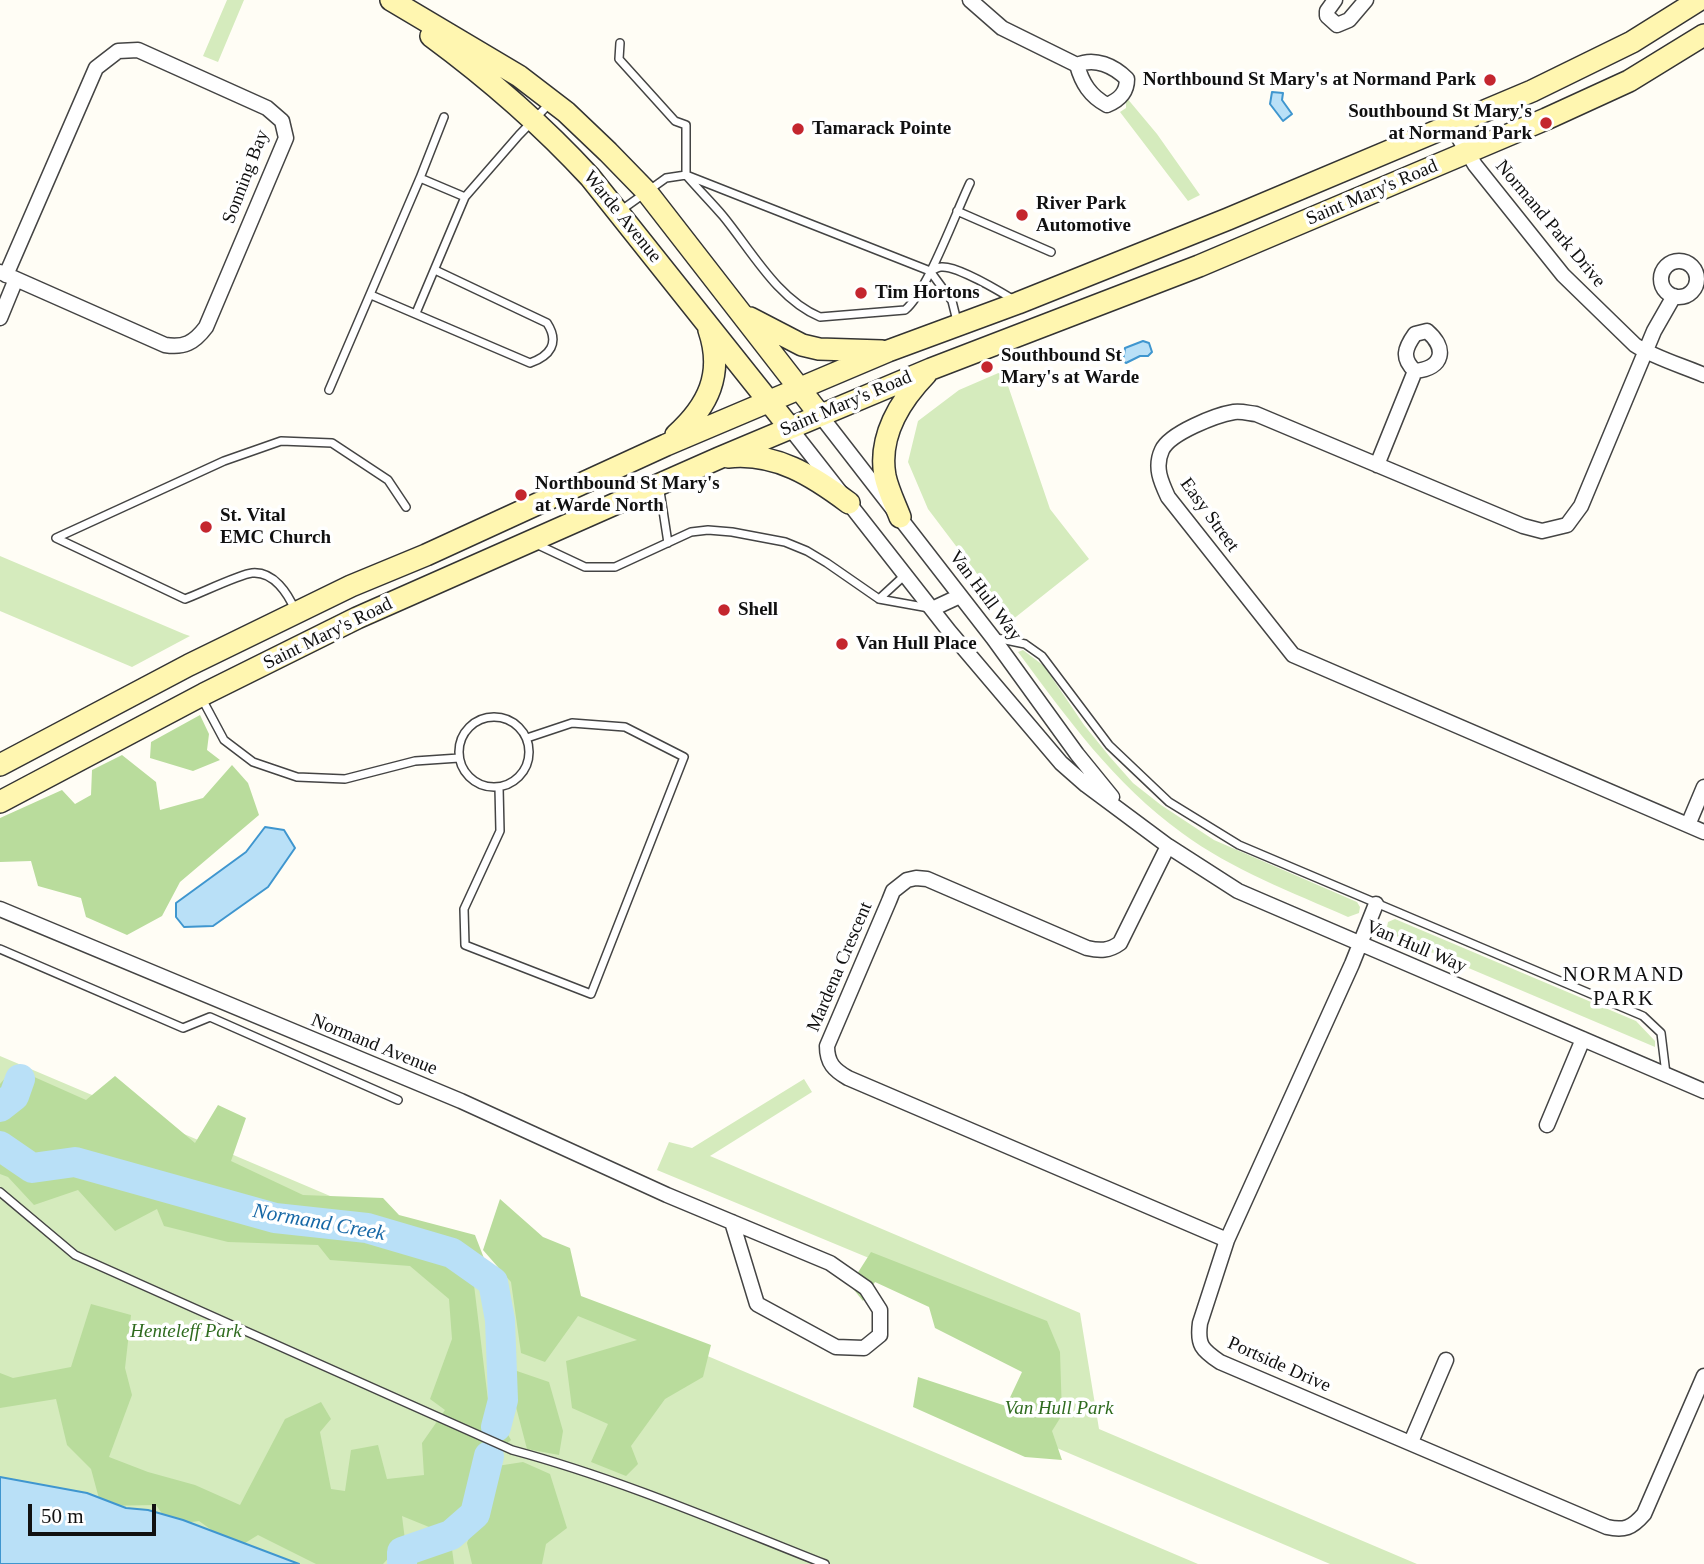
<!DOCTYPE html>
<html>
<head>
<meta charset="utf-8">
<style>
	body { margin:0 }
	#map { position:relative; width:1704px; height:1564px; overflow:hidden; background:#fffdf5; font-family:Georgia,serif }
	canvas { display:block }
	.scale { position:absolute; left:28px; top:1504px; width:128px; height:32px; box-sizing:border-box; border:4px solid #111; border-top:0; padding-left:9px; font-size:21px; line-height:24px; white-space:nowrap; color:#111; -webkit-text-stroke:5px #fff; paint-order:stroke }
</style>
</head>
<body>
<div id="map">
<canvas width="1704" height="1564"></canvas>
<div class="scale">50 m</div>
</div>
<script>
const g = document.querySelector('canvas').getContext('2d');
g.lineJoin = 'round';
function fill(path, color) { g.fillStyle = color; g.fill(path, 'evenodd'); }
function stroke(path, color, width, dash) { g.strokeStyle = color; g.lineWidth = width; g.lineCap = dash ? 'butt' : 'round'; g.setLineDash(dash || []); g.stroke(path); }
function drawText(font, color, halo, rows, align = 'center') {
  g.font = font + ' Georgia,serif'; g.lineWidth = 7; g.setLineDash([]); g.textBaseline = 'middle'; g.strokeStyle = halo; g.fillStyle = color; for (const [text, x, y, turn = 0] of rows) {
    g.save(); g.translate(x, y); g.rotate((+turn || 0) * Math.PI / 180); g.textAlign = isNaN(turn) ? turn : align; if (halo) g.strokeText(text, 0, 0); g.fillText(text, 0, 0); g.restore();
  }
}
fill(new Path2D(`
	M227,0H244L218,62L203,56Z
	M1126,97L1157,134L1200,195L1188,201L1120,112L1126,108Z
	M1003,371L1050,509L1089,559L1012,620L928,509L908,462L918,421L959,390Z
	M0,556L184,634L190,636L132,667L0,611Z
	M1023,650L1044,666L1084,725L1110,757L1133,783L1161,805L1214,840L1357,902L1360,907L1359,913L1348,917C1292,892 1232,870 1182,833C1114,784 1067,718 1018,652Z
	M1395,919L1636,1021L1655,1041V1047L1400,939L1387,927L1388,922Z
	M0,1056L1198,1564H299L183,1520L148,1510L126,1508L87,1493L0,1477Z
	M804,1079L812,1092L710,1156L1080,1313L1099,1429L1417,1564H1330L1012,1429L1052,1334L657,1170L669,1142L692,1148Z`), '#d5ebbd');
fill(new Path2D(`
	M200,715L209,734L207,750L220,760L193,771L150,758L151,742Z
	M122,755L156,782L160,810L203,798L232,765L248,783L259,815L180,882L162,916L127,935L86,917L81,898L38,886L31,861L0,862V818L62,790L75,804L91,795L92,770Z
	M14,1068L86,1100L115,1076L195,1143L218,1105L246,1118L231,1161L303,1195L383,1198L399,1215L475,1235L487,1266L474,1285L488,1400L511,1440L479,1468L467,1508L434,1529L402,1516L405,1540L383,1564H316L258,1535L237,1548L199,1521L170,1525L156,1505L101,1506L91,1469L67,1445L56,1399L0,1408V1373L13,1378L71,1367L91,1304L131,1315L125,1368L132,1395L109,1457L148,1472L195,1485L240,1505L285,1419L321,1402L331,1419L320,1432L331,1489L345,1491L351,1450L378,1445L387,1479L424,1475L422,1443L445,1410L430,1399L452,1339L449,1299L410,1266L330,1260L318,1245L228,1242L164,1226L157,1209L115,1231L78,1190L34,1205L8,1177L0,1174V1084Z
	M500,1199L543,1237L570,1248L581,1296L711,1345L703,1377L665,1399L631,1446L638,1464L626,1476L591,1462L608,1424L572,1408L566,1361L637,1340L578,1316L545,1362L521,1353L511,1282L483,1250Z
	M871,1252L1047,1321L1060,1352L1062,1415L1052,1431L1062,1460L1025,1457L913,1407L918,1377L1006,1406L1022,1372L935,1328L929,1307L875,1282L863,1301L850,1285Z
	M514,1370L549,1382L563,1431L559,1455L527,1449L510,1384Z
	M523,1462L550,1474L567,1528L546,1544L542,1564H472L467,1543L497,1466Z
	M424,1548L452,1549L454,1564H410L407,1556Z`), '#b9dc9c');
const water = new Path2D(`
	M1272,92L1283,93L1282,100L1292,114L1283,121L1270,104Z
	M1143,341L1149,343L1152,352L1148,356H1140L1126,363L1123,361L1125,348Z
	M265,827L284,830L295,848L268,887L213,926L184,927L176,917V903L246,852Z
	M0,1477L87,1493L126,1508L148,1510L183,1520L299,1564H0Z`);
fill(water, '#b9e0f7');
stroke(water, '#3f96cf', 2);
stroke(new Path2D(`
	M0,1107L14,1096L20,1079
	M0,1146L32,1168L75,1162L275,1218L367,1228L452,1253L493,1282L500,1320L503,1400L496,1427
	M402,1564V1552L451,1535L475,1514L489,1456`), '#b9e0f7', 30);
const service = new Path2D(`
	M620,43L619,59L675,121L686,125V175C698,189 711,202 723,216C751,250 777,299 820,317L905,310C927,292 956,212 970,183
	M420,178L465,197
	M620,211L666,178L686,175L930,271L952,301L957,321
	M957,211L1051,252
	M930,271C934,270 937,267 941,267C956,265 1001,292 1014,300
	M371,295L530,363C550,356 560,343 547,323L435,270
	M416,313L465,197L519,135L551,102
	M329,390L420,178L444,117
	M657,492L660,491L668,543
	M534,543L585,567H615L691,532L708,530L732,532L785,542L807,551L827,563L879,599L929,608
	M879,599L905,575
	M295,610C288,594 274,571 252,573C240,574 199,594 185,599L56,538L224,461L281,441L332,443L388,480L406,507
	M996,638L1025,644L1042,656L1109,745L1169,802L1239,845L1643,1016L1661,1033L1666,1074
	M201,697L224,740L253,762L297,777L345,779L415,761L459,758
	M459 752a35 35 0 1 1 70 0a35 35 0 1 1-70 0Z
	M499,787L500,831L464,909L465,945L591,994L684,757L625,727L572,723L527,738
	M0,949L183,1028L210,1017L398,1100
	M0,1192L75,1255L512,1450C620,1479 721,1523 825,1564`);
const minor = new Path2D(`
	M970,0L1002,28L1077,65C1082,83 1090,96 1107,105C1119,100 1127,93 1127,79C1114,66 1095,57 1077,65
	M1335,0L1327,11V16L1337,25L1349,20L1366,0
	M1451,125L1475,165L1563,275L1635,345C1653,357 1683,366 1704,375
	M1661 279a18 18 0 1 1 36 0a18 18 0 1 1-36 0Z
	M0,272L165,345C184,348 194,343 206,327L286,138L282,121L267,108L138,50L118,51L96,68L6,275
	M1674,296L1654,331L1581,506L1567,525L1542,531L1523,526L1256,414C1248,413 1241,411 1234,412C1216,415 1170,433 1162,450C1154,467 1161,482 1168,497L1293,655L1704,832
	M0,318L16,279
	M820,415L993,638L1077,754L1112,797
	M790,428L949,631L1061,763L1086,785L1168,846L1238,891L1704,1091
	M1377,465L1415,371C1444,368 1447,348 1427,331L1415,334C1405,348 1401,358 1415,371
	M932,609L960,596
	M1688,825L1704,787
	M1168,846L1120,943C1109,951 1100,951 1087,948L927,879L916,878L907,880L893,891L889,901L827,1046C827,1063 834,1070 848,1078L1227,1240
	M1376,904L1352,964L1227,1240L1200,1323C1197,1345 1202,1350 1220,1362L1607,1527C1624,1531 1632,1528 1644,1514L1704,1376
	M0,909L461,1101L667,1195L830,1263L866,1288L880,1310V1335L864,1348L836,1347L757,1304L732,1222
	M1547,1125L1583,1039
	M1411,1442L1446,1360`);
const secondary = new Path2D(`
	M391,0L519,76L566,112L608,152L646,191L820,415
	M431,36C488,78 542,125 590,177L790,428
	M750,318L802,345L819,349L882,351
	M676,435C708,406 724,374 709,330
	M728,457C776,452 813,476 849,503
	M900,517C895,504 888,490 885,476C878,437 900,401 926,374
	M0,765L189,665L351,586L426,555L666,445L888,351L1018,303L1228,219L1532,91L1632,42L1699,0
	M0,802L204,694L357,618L719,458L931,369L1199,266L1546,119L1629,81L1704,35`);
stroke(service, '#444', 10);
stroke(minor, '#444', 17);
stroke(secondary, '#333', 24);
stroke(service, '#fff', 7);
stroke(minor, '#fff', 14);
stroke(secondary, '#fff6b0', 21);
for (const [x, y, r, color] of [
	[1490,80,7,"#c4262e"],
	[1546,123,7,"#c4262e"],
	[798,129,7,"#c4262e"],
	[1022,215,7,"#c4262e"],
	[861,293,7,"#c4262e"],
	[987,367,7,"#c4262e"],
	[521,495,7,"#c4262e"],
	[206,527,7,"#c4262e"],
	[724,610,7,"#c4262e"],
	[842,644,7,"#c4262e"]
]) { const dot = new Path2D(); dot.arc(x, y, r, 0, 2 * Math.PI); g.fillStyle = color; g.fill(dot); stroke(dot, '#fff', 2.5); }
drawText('bold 19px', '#111', '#fff', [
	["Northbound St Mary's at Normand Park",1476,80,"right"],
	["Southbound St Mary's",1532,112,"right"],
	["at Normand Park",1532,134,"right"],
	["Tamarack Pointe",812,129],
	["River Park",1036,204],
	["Automotive",1036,226],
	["Tim Hortons",875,293],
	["Southbound St",1001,356],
	["Mary's at Warde",1001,378],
	["Northbound St Mary's",535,484],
	["at Warde North",535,506],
	["St. Vital",220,516],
	["EMC Church",220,538],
	["Shell",738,610],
	["Van Hull Place",856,644]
], 'left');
drawText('19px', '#111', '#fff', [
	["Sonning Bay",246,177,-69],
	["Saint Mary's Road",1372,193,-23],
	["Warde Avenue",622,217,51],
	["Normand Park Drive",1550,224,50],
	["Saint Mary's Road",846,404,-23],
	["Easy Street",1209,515,54],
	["Van Hull Way",985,596,53],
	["Saint Mary's Road",328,634,-26],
	["Van Hull Way",1416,947,23],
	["Mardena Crescent",840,967,-67],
	["Normand Avenue",374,1045,22],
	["Portside Drive",1279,1365,24]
]);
drawText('italic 19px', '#2f6b1f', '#fff', [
	["Henteleff Park",186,1332],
	["Van Hull Park",1059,1409]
]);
g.letterSpacing = '2px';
drawText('21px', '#111', '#fff', [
	["NORMAND",1624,975],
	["PARK",1624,999]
]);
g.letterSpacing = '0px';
drawText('italic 21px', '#1768a6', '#fff', [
	["Normand Creek",319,1223,10]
]);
</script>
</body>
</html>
